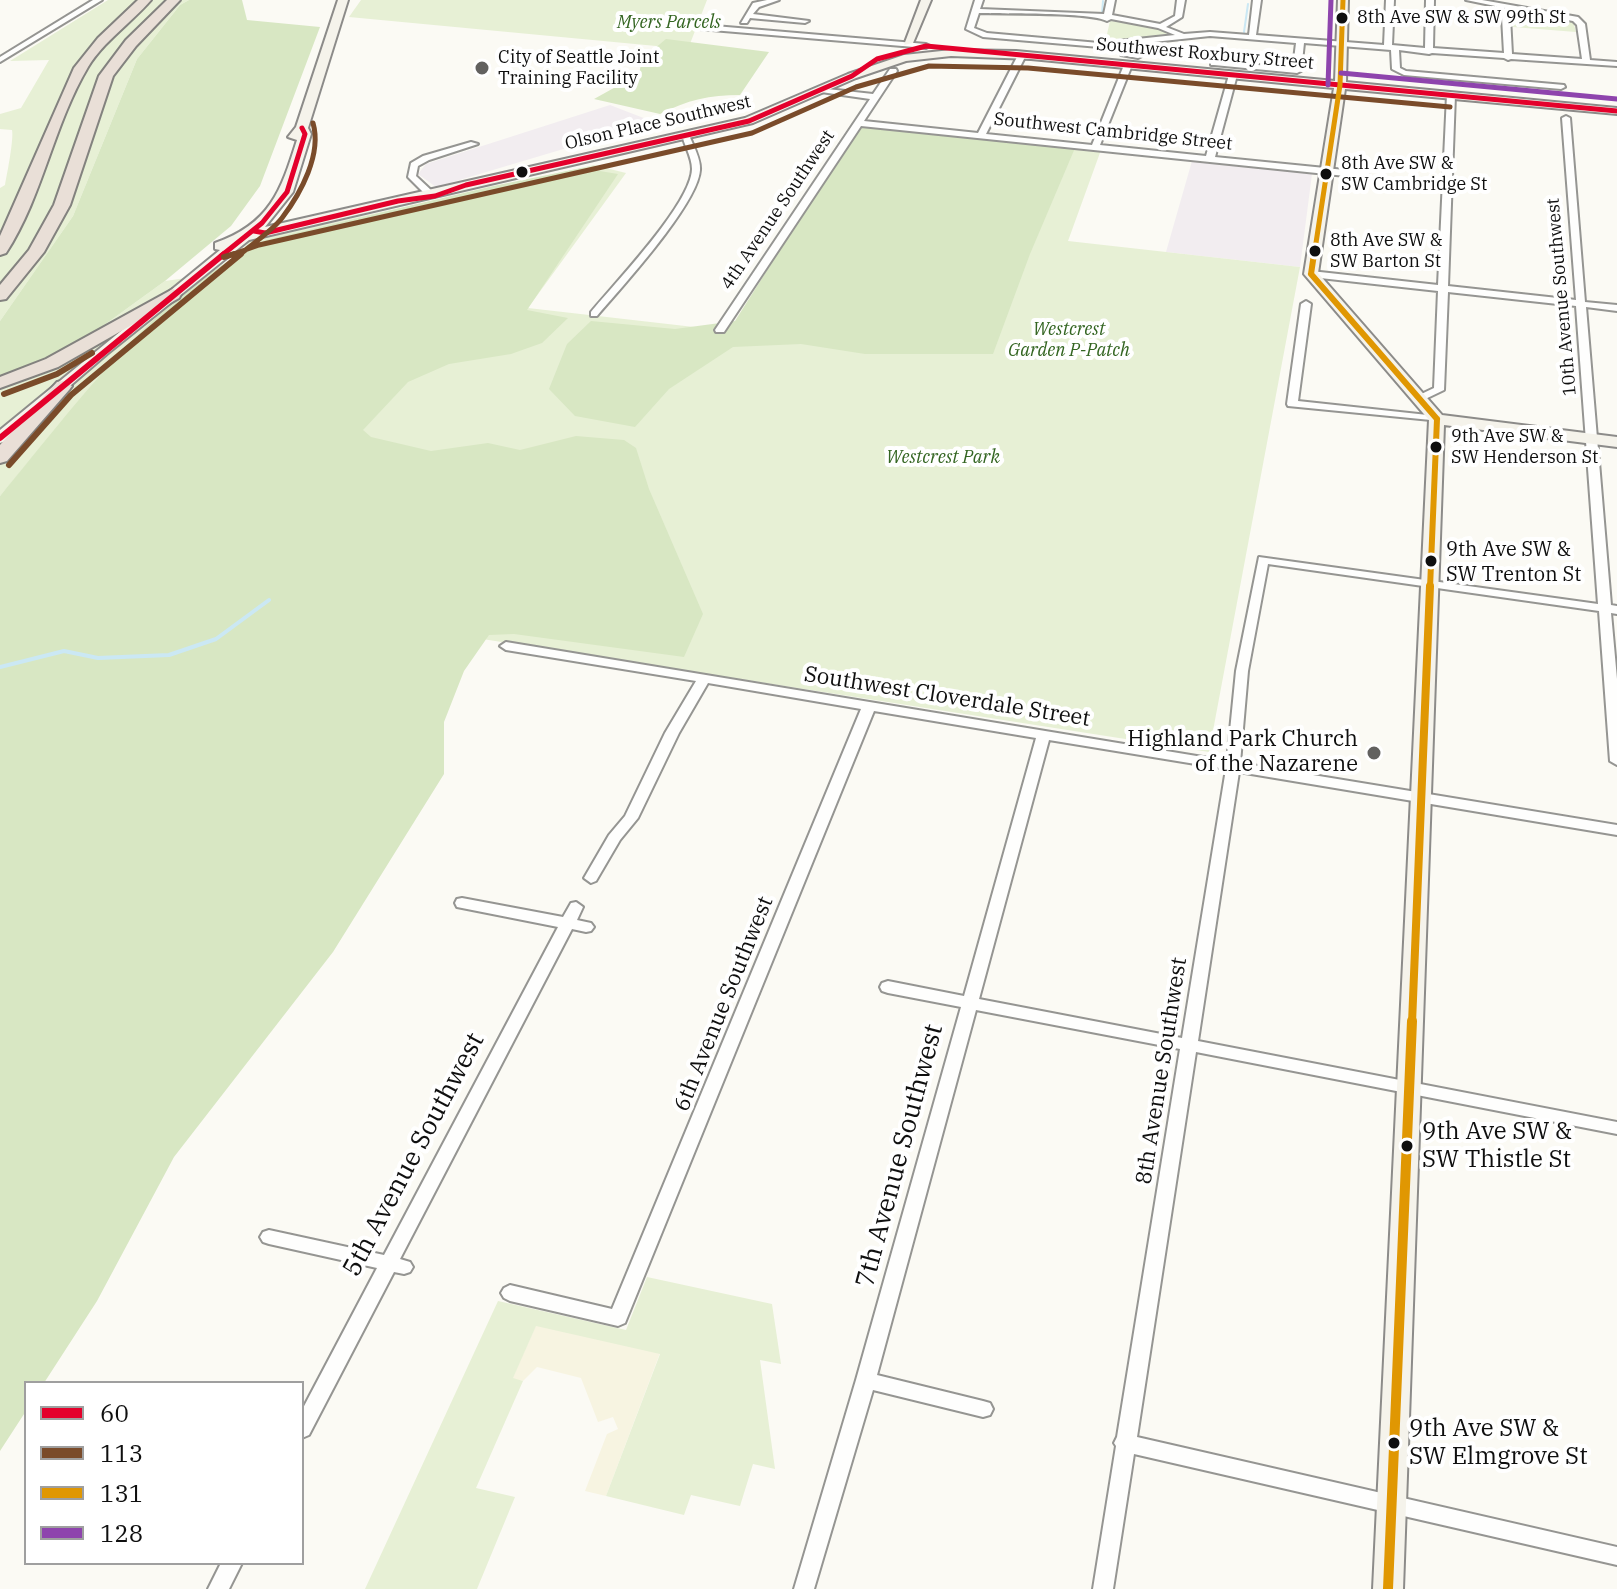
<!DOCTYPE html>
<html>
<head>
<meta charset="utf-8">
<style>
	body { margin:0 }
	#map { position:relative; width:1617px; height:1589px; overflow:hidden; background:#fbfaf4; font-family:"IBM Plex Serif",serif }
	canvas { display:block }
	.legend { position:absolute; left:24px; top:1381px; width:280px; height:184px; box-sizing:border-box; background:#fff; border:2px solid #9f9f9f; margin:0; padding:10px 14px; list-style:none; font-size:24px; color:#0f0f0f }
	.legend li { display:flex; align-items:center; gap:16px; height:40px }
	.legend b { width:40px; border:2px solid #9f9f9f }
</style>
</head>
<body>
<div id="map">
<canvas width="1617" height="1589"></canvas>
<ul class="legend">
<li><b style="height:10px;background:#e4002b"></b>60</li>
<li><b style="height:10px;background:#7a4b2a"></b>113</li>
<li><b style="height:10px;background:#e09702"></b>131</li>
<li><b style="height:10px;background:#8e44ad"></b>128</li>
</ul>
</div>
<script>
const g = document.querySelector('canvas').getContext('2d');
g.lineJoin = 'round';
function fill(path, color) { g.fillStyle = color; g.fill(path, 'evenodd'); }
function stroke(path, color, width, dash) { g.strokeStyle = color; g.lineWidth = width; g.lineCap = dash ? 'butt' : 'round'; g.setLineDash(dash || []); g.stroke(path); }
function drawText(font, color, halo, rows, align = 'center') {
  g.font = font + ' "IBM Plex Serif",serif'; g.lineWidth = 8; g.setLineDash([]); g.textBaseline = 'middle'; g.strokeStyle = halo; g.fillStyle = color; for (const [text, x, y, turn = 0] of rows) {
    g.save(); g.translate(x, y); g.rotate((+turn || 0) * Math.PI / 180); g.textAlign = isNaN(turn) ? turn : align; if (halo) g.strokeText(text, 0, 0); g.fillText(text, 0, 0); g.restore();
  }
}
fill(new Path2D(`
	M610,105L654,122L436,187L418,174L426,164Z
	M1192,161L1312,174L1300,267L1166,252Z`), '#f2edf0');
fill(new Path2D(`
	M536,1325L660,1353L606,1496L585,1491L607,1434L618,1429L613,1417L598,1422L581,1378L537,1367L523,1381L512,1379Z`), '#f7f4e1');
fill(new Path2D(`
	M108,0H189L180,5L137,59L73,216L0,321V188L5,185C7,174 14,139 12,130L0,129V114L21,108L49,60L10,61Z
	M361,0H707L688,49L349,17Z
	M1513,10L1573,21L1576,32L1513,27Z
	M1110,21L1138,23L1170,33L1135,41L1105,43Z
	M863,125L1101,150L1068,241L1300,267L1209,752L0,564V509L250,241L594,165L626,173L528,308L729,331Z
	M207,275L115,360L0,496V379L89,336L165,281Z
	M647,1277L772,1304L781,1364L760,1360L775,1469L753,1464L740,1506L691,1495L684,1515L606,1496L660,1354L536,1326L513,1378L523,1381L476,1488L515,1497L477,1589H365L498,1301L626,1330Z`), '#e7f0d5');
fill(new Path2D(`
	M189,0H242L247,20L320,27L260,186L231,226L165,281L89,336L60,354L0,379V321L73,216L137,59L180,5Z
	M666,39L769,52L740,95C710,95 687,100 660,114L594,99L639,74L642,59Z
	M858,126L1075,148L1030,254L993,354H865L801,344L733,347L669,389L635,427L575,416L549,389L567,344L591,321L675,329L735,321Z
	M582,168L618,174L527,310L568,318L542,343L511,354L449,364L408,382L363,430L371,437L431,451L488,443L520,450L576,436L624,440L636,448L649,489L703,614L684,657L514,634L489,635L464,671L444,722V774L333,952L174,1157L97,1301L44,1383H26V1411L0,1451V496C77,404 155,293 266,240L493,186Z`), '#d8e7c3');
stroke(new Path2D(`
	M1102,14L1103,1
	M1244,32L1248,4`), '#cbe8f4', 2);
stroke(new Path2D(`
	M0,667L64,651L98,658L169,655L216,639L269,600`), '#cbe8f4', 4);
const street = new Path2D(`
	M93,0H102L0,62V57Z
	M767,0H779L759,7L753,14L809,21L805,23L750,18L747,23H741L753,3Z
	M975,0H983L980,9L1104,14L1107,0H1115L1112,15L1160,24L1175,16L1177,0H1185L1182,17L1166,27L1184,34L1210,32L1249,35L1253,0H1261L1256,35L1384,45L1386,0H1394L1392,45L1425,48L1426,0H1434L1433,48L1504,53L1502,17L1505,8L1466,0H1482L1578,17L1585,24L1590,60L1617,62V66L1511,59L1508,60L1504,58L1432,53L1429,54L1399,50L1400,68L1406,71L1564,85L1565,87L1561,89L1404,75L1392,69L1391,50L1304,43L1301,71L1297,73L1214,65H1211V61L1293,68L1296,43L1210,36L1125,45L1127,51L1141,54L1142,56L1138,58L1121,55L1118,45L1099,47L983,37L966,29ZM1512,10L1573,21L1577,25L1582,59L1512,54L1510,17ZM979,13C1004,14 1090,12 1107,21L1111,19L1158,28L1175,35L1099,43L987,33L974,28Z
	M703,25L926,44L930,46L926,48L700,29L699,27Z
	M1021,55L1025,57L986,134L1092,145L1124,65L1128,63L1132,65L1100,145L1206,156L1229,75L1233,73L1237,75L1215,157L1365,172L1369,175L1365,178L861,126L724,332H716L715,330L870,99L821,92H818V88L873,94L890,69H896L897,71L864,121L978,133L1017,57Z
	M1451,93L1455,95L1448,286L1576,300L1562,118L1566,116L1570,118L1585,302L1617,305V311L1586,307L1611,605L1617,606V614L1611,613L1617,679V765L1610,761L1599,611L1268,564L1248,671L1240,763L1617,825V835L1239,772L1198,1041L1617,1122V1134L1196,1052L1137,1437L1617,1547V1565L1134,1454L1113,1589H1093L1116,1446L1114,1443L1117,1437L1180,1049L976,1010L877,1375L983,1401L990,1403L993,1409L990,1415L983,1417L873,1390L814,1589H794L856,1380L961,1007L888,993L882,991L880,987L882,983L888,981L964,996L1036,738L874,711L627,1318L625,1323L618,1326L510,1301L504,1298L501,1293L504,1288L510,1285L612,1309L861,709L708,683L679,733L638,818L620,840L596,881L591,883L584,878L609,835L625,816L665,733L696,681L506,650L500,646L506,642L1227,761L1236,671L1259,557L1598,604L1576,306L1448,292L1444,390L1419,402L1414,399L1415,397L1434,388L1438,291L1311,277L1306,274L1311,271L1438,285L1447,95ZM1049,740L1226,769L1182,1038L979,999Z
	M682,133L689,135C693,145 701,159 700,170C698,204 621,288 597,316H591V312C614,284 691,204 692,169C692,156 683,144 682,133Z
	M471,142L478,144L429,160L418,166L416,176L432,191V195H426L408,177L411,163L423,156Z
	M1306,301L1311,304L1298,401L1437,416L1441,417V421L1288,406L1287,404L1301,304Z
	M462,898L563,917L571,903L576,902L583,907L577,920L591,923L594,927L591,931L586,932L572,929L400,1259L410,1262L413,1267L410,1272L404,1274L394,1272L309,1435L302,1438V1410L377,1268L269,1244L263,1242L260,1237L263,1232L269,1230L384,1255L558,927L457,907L455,903L457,899Z
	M221,1563H242L229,1589H208Z`);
const secondary = new Path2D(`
	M338,0H348L308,128L311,134L293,192L265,227L745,118L848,74L904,55L951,50L1016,51L1335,81L1338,0H1348L1346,82L1617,108V114L1345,89L1318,273L1442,415L1617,437V447L1444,425L1403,1589H1373L1429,420L1304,274L1334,88L1031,59L951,56L906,61L856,78L753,123L249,240L107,354L6,441L0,443V430L220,250L215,249V243C270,224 281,191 297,140L288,137L296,127Z
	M921,0H931L913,43L904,45Z`);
const highway = new Path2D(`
	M138,0H151C131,23 104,41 88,67C53,126 43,196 6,253L0,255V236L74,68L98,38Z
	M167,0H180L136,46L113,76L70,205L44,252L6,299L0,300V285L29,250L54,205L99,76L126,40Z
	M173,289L181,294L179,298L58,367L0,388V377L46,359Z
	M63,381L72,386L69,390L7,461L0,463V445L57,382Z`);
stroke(street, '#959592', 4);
stroke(secondary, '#8c8b89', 4);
stroke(highway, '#83827f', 4);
fill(street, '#fefefd');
fill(secondary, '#f5f3eb');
fill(highway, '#e9dfd7');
stroke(new Path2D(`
	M254,231L265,233L398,201L435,196L466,185L749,121L852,76L877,59L926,46L1617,111
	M221,256L262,223L287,192L305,134L302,128`), '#e4002b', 5);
stroke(new Path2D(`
	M0,438L224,254`), '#e4002b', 6);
stroke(new Path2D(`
	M228,256L259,245L752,133L856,87L929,66L1028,68L1450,107
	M238,256C252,244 271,232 282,218C301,193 322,154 313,123`), '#7a4b2a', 5);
stroke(new Path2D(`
	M224,257L234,254
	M4,394L57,374L92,353
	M9,465L71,395L241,254`), '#7a4b2a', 6);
stroke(new Path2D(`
	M1314,256L1340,85L1343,0`), '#e09702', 5);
stroke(new Path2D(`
	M1311,274L1314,254
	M1311,274L1437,419
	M1430,588L1437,419`), '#e09702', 6);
stroke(new Path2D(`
	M1412,1023L1430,586`), '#e09702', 8);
stroke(new Path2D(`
	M1388,1589L1412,1021`), '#e09702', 10);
stroke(new Path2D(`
	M1341,73L1617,99
	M1328,85L1331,0`), '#8e44ad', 5);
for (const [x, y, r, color] of [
	[1342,18,7,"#0f0f0f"],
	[482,68,8,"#62615f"],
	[522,172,7,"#0f0f0f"],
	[1326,174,7,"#0f0f0f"],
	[1315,251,7,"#0f0f0f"],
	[1436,447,7,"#0f0f0f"],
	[1431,561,7,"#0f0f0f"],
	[1374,753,8,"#62615f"],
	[1407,1146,7,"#0f0f0f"],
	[1394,1443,7,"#0f0f0f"]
]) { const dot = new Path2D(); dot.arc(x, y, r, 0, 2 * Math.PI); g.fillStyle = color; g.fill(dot); stroke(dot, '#fff', 3); }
drawText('18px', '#0f0f0f', '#fff', [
	["8th Ave SW & SW 99th St",1357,18],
	["8th Ave SW &",1341,164],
	["SW Cambridge St",1341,185],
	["8th Ave SW &",1330,241],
	["SW Barton St",1330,262],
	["9th Ave SW &",1451,437],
	["SW Henderson St",1451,458]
], 'left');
drawText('italic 18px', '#336521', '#fff', [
	["Myers Parcels",669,23],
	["Westcrest",1069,330],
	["Garden P-Patch",1069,351],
	["Westcrest Park",943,458]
]);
drawText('18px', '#0f0f0f', '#fff', [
	["Southwest Roxbury Street",1205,54,5],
	["Olson Place Southwest",658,123,-13],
	["Southwest Cambridge Street",1113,132,6],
	["4th Avenue Southwest",778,210,-56],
	["10th Avenue Southwest",1562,297,-95]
]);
drawText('18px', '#0f0f0f', '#fff', [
	["City of Seattle Joint",498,58],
	["Training Facility",498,79]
], 'left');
drawText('20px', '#0f0f0f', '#fff', [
	["9th Ave SW &",1446,550],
	["SW Trenton St",1446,575]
], 'left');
drawText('22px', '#0f0f0f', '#fff', [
	["Southwest Cloverdale Street",947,697,9],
	["6th Avenue Southwest",724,1004,-68],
	["8th Avenue Southwest",1162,1071,-81]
]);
drawText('22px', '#0f0f0f', '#fff', [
	["Highland Park Church",1358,740],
	["of the Nazarene",1358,765]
], 'right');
drawText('24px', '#0f0f0f', '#fff', [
	["9th Ave SW &",1422,1132],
	["SW Thistle St",1422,1160],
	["9th Ave SW &",1409,1429],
	["SW Elmgrove St",1409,1457]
], 'left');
drawText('26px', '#0f0f0f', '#fff', [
	["5th Avenue Southwest",414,1155,-62],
	["7th Avenue Southwest",900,1156,-75]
]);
</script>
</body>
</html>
